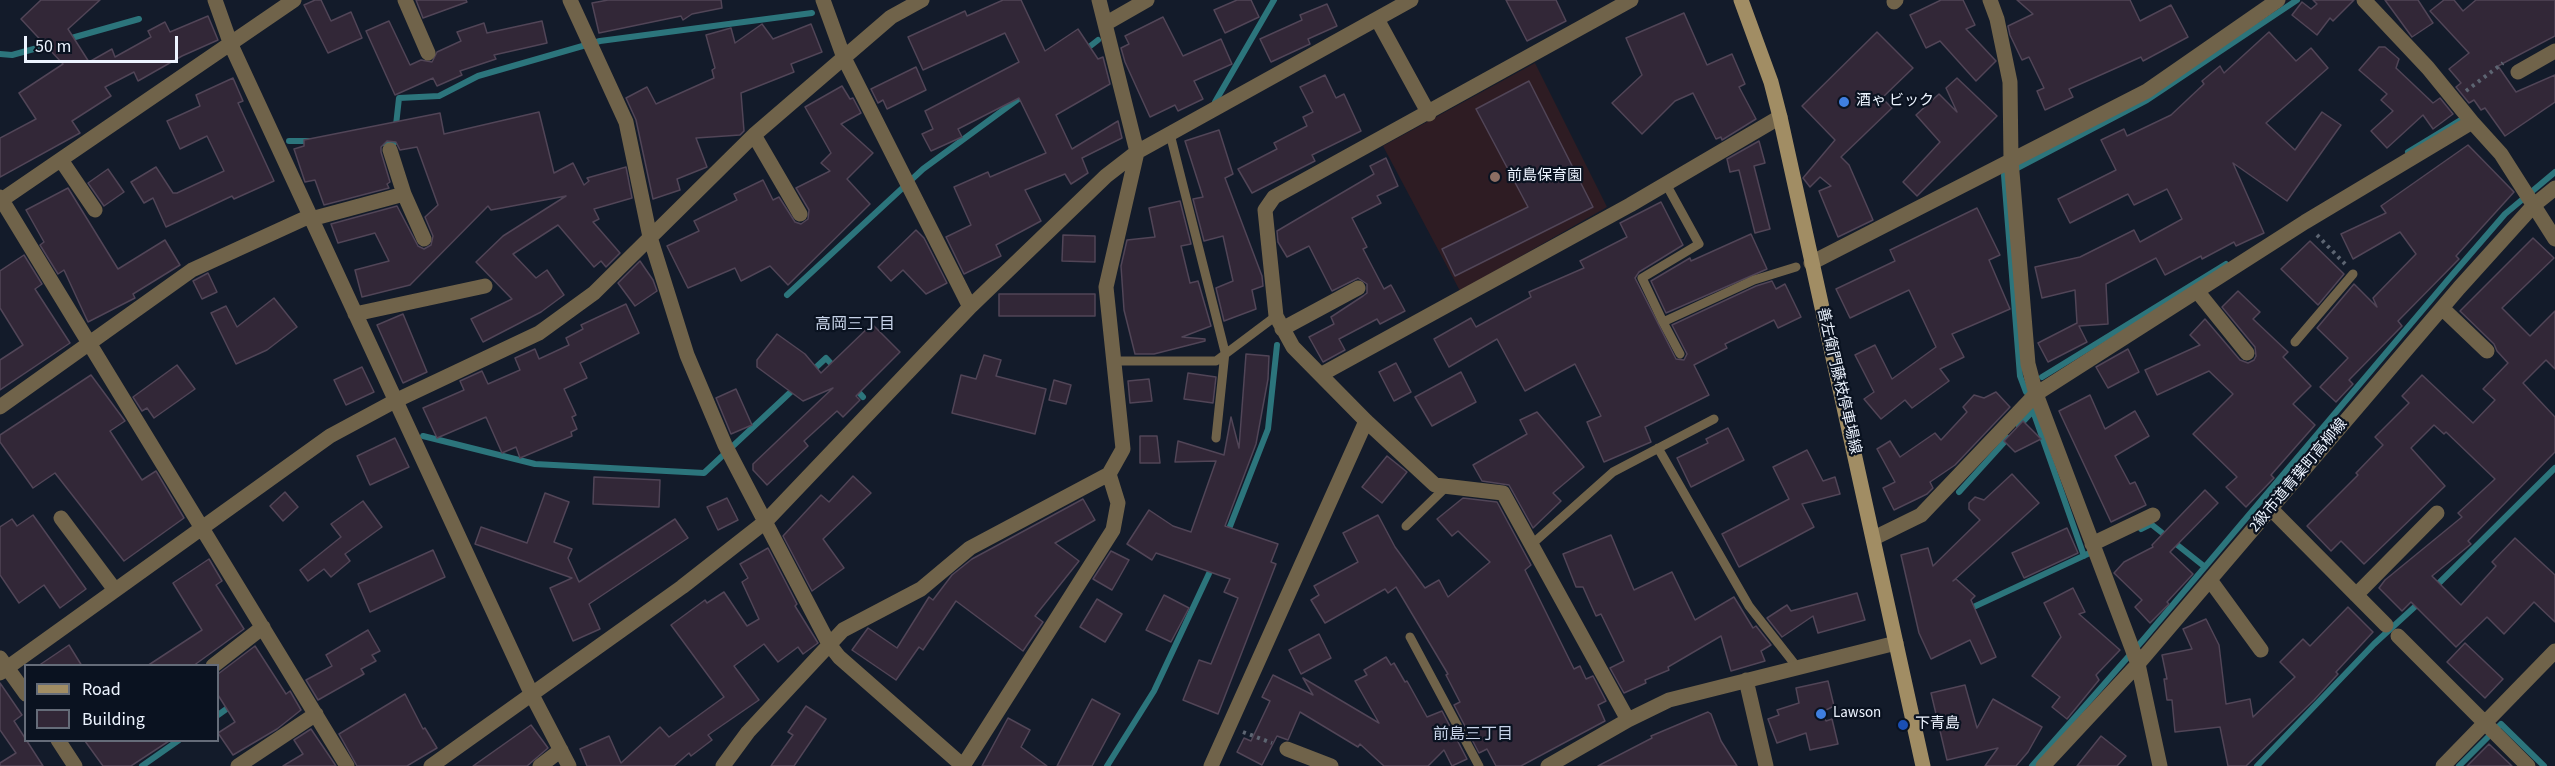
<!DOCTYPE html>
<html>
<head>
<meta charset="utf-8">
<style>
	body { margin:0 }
	#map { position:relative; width:2555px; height:766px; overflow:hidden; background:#131b2a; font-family:"Source Sans 3",sans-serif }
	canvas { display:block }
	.legend { position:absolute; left:24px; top:664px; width:195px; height:78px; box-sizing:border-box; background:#0a1220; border:2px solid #656c79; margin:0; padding:8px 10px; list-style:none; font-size:18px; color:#edf4ff }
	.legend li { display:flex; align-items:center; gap:12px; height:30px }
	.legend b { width:30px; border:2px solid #656c79 }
	.scale { position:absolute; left:24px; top:36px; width:154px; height:27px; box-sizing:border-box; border:3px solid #edf4ff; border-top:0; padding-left:8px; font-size:18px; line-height:21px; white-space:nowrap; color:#edf4ff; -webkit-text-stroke:4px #0a1220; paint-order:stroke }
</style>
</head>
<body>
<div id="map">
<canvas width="2555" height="766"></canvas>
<ul class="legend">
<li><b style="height:8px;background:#a18d64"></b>Road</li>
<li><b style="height:16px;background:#322737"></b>Building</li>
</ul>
<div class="scale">50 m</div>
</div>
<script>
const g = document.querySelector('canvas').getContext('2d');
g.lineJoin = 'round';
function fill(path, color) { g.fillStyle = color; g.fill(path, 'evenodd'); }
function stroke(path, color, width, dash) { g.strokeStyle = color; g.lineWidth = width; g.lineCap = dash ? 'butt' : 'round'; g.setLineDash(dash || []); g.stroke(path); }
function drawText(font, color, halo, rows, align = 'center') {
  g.font = font + ' "Source Sans 3","Noto Sans JP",sans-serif'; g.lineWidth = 4.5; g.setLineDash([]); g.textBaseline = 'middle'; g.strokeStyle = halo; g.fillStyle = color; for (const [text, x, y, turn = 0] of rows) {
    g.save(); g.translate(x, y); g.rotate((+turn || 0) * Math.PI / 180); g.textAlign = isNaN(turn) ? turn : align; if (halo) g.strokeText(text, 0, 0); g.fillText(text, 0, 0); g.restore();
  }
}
fill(new Path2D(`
	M1535,63L1607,207L1460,291L1383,146Z`), '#2e1c23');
stroke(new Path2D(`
	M68,39L139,19
	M1084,51L1098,40
	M0,54L12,55L52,44
	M1215,102L1274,0
	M289,141H312
	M379,143H394L399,98L439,96L478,76L600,41L812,13
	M2408,152L2459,121
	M787,295L923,169L1025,94
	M811,372L826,358L836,369
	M2042,377L2226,264
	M854,387L863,397
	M2026,392L2020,376L2004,175L2147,100L2297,0
	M2019,426L2033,411L2084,556
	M423,436L535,464L704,473L795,388
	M1959,492L2008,438
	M2141,529L2151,524L2205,567
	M1227,534L1268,429L1277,345
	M2434,588L2555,468
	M1967,610L2094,551
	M218,715L232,705
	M142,766L179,740
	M1107,766L1154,691L1213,565
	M2032,766L2143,640L2447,281L2505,214L2555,172
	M2257,766L2374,644L2420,602
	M2459,766L2501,724L2544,766`), '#2c757c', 6);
const building = new Path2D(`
	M41,0H100L68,29L89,62L112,49L115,57L151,37L148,31L165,22L170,32L208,16L218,40L182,56L138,81L134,72L105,87L111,96L72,121L80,133L0,177V138L36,119L19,93L63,64L21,19Z
	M315,0H321L331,21L351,12L362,38L328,53L304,5Z
	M416,0H466L467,2L423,18Z
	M608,0H721L722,8L692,14L683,20L681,16L599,33L592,3Z
	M1003,0H1021L1045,51L1078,29L1098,59L1103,57L1110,84L1056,115L1072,149L1118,121L1122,138L1082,158L1088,173L1071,184L1065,174L1025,190L1041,221L996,245L1001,256L964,274L946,237L971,225L954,187L988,172L990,177L1046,153L1019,98L958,129L962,137L931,151L922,134L933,129L925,111L1019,62L1005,33L923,70L908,37L965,11L967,16Z
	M1237,0H1251L1259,17L1225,33L1214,10Z
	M1506,0H1556L1566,21L1527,41Z
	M1941,0H1963L1975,25L1966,29L1996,61L1976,81L1940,41L1926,48L1910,15Z
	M2017,0H2130L2140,21L2171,5L2188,37L2143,61L2141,57L2069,89L2073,97L2045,110L2037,91L2044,88L2029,57L2022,60L2010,35L2008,26L2033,14Z
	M2313,0H2354L2333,21L2330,18L2317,35L2292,15L2302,2L2311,9L2317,4Z
	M2385,0H2418L2433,23L2412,37Z
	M2444,0H2454L2463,11L2476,0H2555V36L2498,66L2516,92L2555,75V102L2505,136L2485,108L2481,110L2474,100L2469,103L2456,87L2461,83L2449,69L2469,53L2430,11Z
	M1327,4L1337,26L1308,39L1310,44L1271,62L1260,39L1302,20L1300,15Z
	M1684,13L1707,65L1732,54L1745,84L1739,87L1756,119L1722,140L1721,137L1716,139L1693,93L1675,101L1642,134L1612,103L1642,75L1626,38Z
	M1163,17L1183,56L1221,39L1232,64L1194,81L1203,99L1178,111L1175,105L1150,117L1125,62L1121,48L1129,44L1125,36Z
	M389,21L410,65L421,60L432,62L437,52L461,41L457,32L484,23L487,33L542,21L547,43L494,55L496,59L460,71L462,75L437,86L433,78L395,95L366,31Z
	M762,24L773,39L811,24L822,52L791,64L794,72L741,93L744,131L740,135L696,138L707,167L677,179L680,190L653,199L636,120L626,98L647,87L656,104L714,78L712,70L715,68L706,35L731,28L735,43Z
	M1877,32L1913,68L1882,98L1892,108L1841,157L1849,165L1873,220L1838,237L1819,191L1831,186L1820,177L1810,187L1803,178L1835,140L1802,106Z
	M2269,32L2296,61L2311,48L2328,68L2266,123L2295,150L2322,112L2341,125L2287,201L2233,163L2264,233L2236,246L2234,242L2202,259L2201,256L2165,275L2156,258L2106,284L2108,324L2079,326L2087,342L2048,362L2038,343L2077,323L2075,290L2042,298L2035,267L2080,257L2134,230L2140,242L2182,219L2167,189L2134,205L2128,194L2070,223L2058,199L2116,170L2101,140L2124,129L2127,136L2171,115L2204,84L2202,81L2220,66L2224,73Z
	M2379,47H2385L2399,59L2396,68L2433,103L2440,98L2453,114L2433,129L2423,115L2387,148L2371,131L2393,111L2381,100L2387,94L2359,70Z
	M916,67L926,90L887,109L883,100L878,103L871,89Z
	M1325,75L1336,98L1344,94L1361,131L1312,155L1315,161L1252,193L1238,169L1277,149L1274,143L1307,126L1303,117L1313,112L1300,87Z
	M233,78L243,101L238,103L274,181L234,199L232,196L166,227L153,198L144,203L131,182L156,167L173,193H177L224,171L207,136L180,149L167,121L200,106L196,95Z
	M1957,78L1997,116L1917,196L1903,182L1940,142L1916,115L1939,94L1957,112L1946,88Z
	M1529,81L1593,207L1455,276L1442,249L1528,207L1476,109Z
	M842,86L850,99L853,98L861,113L841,124L873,153L847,179L870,204L788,285L770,266L741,281L735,268L688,288L667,246L699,231L694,221L737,200L734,194L763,180L773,200L779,197L795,222L801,224L808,219L809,210L796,188L830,171L821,163L831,153L805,107Z
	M539,112L554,173L573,163L584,185L589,181L587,178L626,167L632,198L594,209L599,219L593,222L620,253L606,267L601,261L594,267L558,225L513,254L536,278L547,270L564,295L541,312L483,342L471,319L512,299L476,262L503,236L566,196L491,210L488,206L410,285L362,297L355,270L389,261L375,233L338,243L331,224L397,206L418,246L424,249L431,245L433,236L425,217L438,205L417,147L400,150L396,142L387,141L381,147V152L390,182L387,184L389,188L324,205L315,180L305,182L294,149L304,146V140L440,113L444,134Z
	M1219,130L1233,174L1225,178L1262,276L1263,286L1252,290L1256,309L1224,321L1216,288L1233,281L1223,236L1204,241L1193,199L1203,197L1185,141Z
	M1759,141L1765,163L1754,166L1770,229L1755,233L1739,170L1730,172L1727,159Z
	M2468,145L2514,192L2456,256L2459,259L2398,321L2402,326L2349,380L2353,384L2336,402L2320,387L2348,358L2317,328L2354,284L2377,307L2373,298L2416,254L2400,232L2353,259L2341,234L2386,213L2381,206Z
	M1386,158L1398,186L1377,196L1381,203L1352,218L1367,247L1363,249L1384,289L1391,285L1405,311L1380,324L1377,319L1339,339L1345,350L1323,362L1309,337L1334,324L1331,317L1363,296L1367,293V284L1358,278L1332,291L1309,246L1287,257L1278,242L1277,231L1374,174L1370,166Z
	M108,169L124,192L104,206L88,183Z
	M68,188L118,269L165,240L180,265L133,294L135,298L88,322L64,270L58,274L40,245L44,242L26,210Z
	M1180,201L1191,244L1181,246L1190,283L1198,281L1211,326L1182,337L1205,339V341L1154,354H1135L1124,310L1121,266L1127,240L1155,237L1149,208Z
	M1661,202L1683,245L1639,272L1635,278L1676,359L1684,360L1687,354L1672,325L1756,286L1772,281L1776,289L1785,284L1801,317L1778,328L1774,320L1725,344L1727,348L1694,365L1709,395L1645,427L1651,442L1604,462L1587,422L1601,416L1575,364L1525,391L1497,339L1449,367L1434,339L1471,318L1476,327L1531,297L1529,292L1584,268L1580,261L1627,237L1620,223Z
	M1977,208L2000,255L1989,260L2010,309L1952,334L1964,357L1940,369L1949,381L1912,408L1905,400L1881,419L1864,399L1874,392L1855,355L1875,345L1892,379L1936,347L1909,290L1850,318L1836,289L1895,261L1890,250Z
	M916,230L924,238L947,283L926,294L903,270L891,281L878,267Z
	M1751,234L1767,269L1666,313L1651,281L1690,258L1691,261Z
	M1063,235L1095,236V262L1062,261Z
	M2533,238L2554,258L2502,308L2530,336L2555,311V369L2546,360L2523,383L2555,417V452L2468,541L2471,544L2432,576L2461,605L2496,566L2492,562L2515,538L2555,575V622L2534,602L2504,634L2487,617L2456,647L2411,602L2402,611L2379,588L2385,580L2462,517L2458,513L2495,479L2446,432L2444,434L2434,425L2411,448L2445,486L2364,564L2341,541L2331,551L2307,526L2358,475L2356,473L2383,445L2375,437L2409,403L2402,396L2422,375L2473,423L2495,400L2483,389L2508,363L2497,351L2494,344L2460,311Z
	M2310,241L2344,274L2318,305L2281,269Z
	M24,255L42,284L35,289L70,343L0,390V360L23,345L0,308V271Z
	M640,261L653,280L657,291L635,306L618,283Z
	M208,273L217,292L202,299L193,281Z
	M2238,291L2260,312L2253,319L2288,352L2283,357L2311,386L2293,404L2315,425L2271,475L2274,478L2246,507L2226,487L2237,477L2193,434L2233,394L2209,371L2157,395L2145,370L2200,345L2190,335L2205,319L2240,360L2248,363L2254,360L2256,356L2255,347L2222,307Z
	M999,294H1095V316H999Z
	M274,298L297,327L267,350L236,364L211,313L226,306L237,327Z
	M626,304L639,333L580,363L587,378L564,389L576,415L572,417L577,429L571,432L572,436L520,458L516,447L502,453L486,417L437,438L423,408L464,390L460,381L482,371L488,384L520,370L515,358L535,349L539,359L569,345L566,338L583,329L581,325Z
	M403,314L427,372L403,383L377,325Z
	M872,324L900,352L856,396L860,400L843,417L837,411L804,441L808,446L767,485L753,470V464L833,388L803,401L757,367V360L777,334L805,354L821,373Z
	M2128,349L2139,372L2108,388L2096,367Z
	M1246,354L1269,356L1268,379L1256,444L1225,526L1278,544L1271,562L1276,564L1218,714L1183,700L1199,660L1211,664L1238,598L1224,592L1230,579L1156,553L1152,560L1127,544L1149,510L1173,526L1191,532L1216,461L1175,462L1178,441L1224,455L1231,417L1239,448Z
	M984,355L1001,360L996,376L1046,389L1035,434L952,413L961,375L976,379Z
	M1396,363L1411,392L1394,401L1379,372Z
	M177,365L195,389L154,418L147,408L142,411L133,397Z
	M362,367L374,392L346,405L334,380Z
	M1461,372L1476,402L1432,426L1415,397Z
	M1188,373L1216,377L1213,403L1184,399Z
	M91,375L125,421L110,431L142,480L156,471L184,518L124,561L55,473L33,488L0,442V435Z
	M1149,379L1152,401L1130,403L1128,381Z
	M1054,380L1071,385L1066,404L1049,400Z
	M736,389L752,425L731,434L716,398Z
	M1996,392L2010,407L1955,465L1930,482L1933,488L1927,494L1894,510L1883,488L1895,482L1877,449L1890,441L1900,457L1935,433L1941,440L1967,412L1963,407L1974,395L1984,398Z
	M2090,395L2105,429L2135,411L2149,436L2115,456L2130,484L2135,482L2146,505L2111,522L2059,411Z
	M1537,412L1584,467L1553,493L1561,501L1533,528L1509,485L1482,481L1473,465L1527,434L1520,420Z
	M2023,421L2041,439L2015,452L2004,441Z
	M1728,428L1744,460L1691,487L1677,458L1708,443L1706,439Z
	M1140,436H1157L1160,463H1140Z
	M395,438L409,467L370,485L357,456Z
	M1807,450L1823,481L1835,477L1840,494L1802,504L1814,527L1739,567L1722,534L1789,499L1773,467Z
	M1387,456L1407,472L1382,503L1362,487Z
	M2012,474L2039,503L1953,581L1956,579L1975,596L1971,600L1996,657L1981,664L1970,640L1931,659L1919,633L1901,555L1928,548L1933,566L1980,520L1969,509V503L1975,497L1984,500Z
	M853,476L871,493L823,539L844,568L812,591L783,536L821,495L829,502Z
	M594,477L660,480L659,507L593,504Z
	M2205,490L2218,503L2170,552L2193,574L2167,602L2169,604L2150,623L2135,607L2142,600L2114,573L2124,562L2153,547L2152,545Z
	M285,492L298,507L283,521L270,506Z
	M545,493L569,502L554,542L572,549L568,558L579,582L675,519L688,538L589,604L600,629L573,641L550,588L572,578L475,544L481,527L527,543Z
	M727,498L738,520L718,530L707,507Z
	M1463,498L1497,502L1531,565L1525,570L1574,669L1580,666L1586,679L1593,676L1606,701L1598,705L1605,721L1521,766H1496L1487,749L1479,753L1454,705L1460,702L1446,675L1448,674L1396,587L1388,593L1385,589L1325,623L1311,600L1319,595L1314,586L1358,562L1343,533L1378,515L1395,547L1425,588L1439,580L1448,597L1490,562L1458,531L1452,536L1437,519Z
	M1083,499L1095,520L1055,543L1079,561L1035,616L1043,622L1023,651L956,601L923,650L919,647L896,680L852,650L868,628L897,648L929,597L933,600L952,575L972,559Z
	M363,501L382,527L345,554L350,561L331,577L324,569L308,581L300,570L341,537L331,524Z
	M33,515L86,589L60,608L44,585L19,603L0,575V527L12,519L17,526Z
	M2067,528L2078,553L2024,578L2012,553Z
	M1611,535L1634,590L1672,572L1695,620L1734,597L1753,628L1756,626L1771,645L1761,651L1765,661L1731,671L1721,636L1668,667L1669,670L1645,680L1646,683L1624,693L1610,668L1624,661L1601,614L1596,616L1583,587H1576L1563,554Z
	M768,548L797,604L795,606L818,643L803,654L798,647L778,662L764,644L734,666L759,700L708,735L712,740L691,756L689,753L674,766H587L580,749L609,736L621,763L660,727L669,737L724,697L671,625L705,600L707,603L724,592L747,626L759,619L742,582L748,578L740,564Z
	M433,550L445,577L370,612L358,584Z
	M1111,551L1129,560L1112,590L1093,579Z
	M209,559L222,581L216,585L244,629L193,666H147L202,630L173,583Z
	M2073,588L2085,612L2079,614L2120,650L2096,675L2099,680L2067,719L2052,707L2060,697L2032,676L2061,637L2044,603Z
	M1857,593L1865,620L1818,633L1813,616L1782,637L1767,618L1787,605L1791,611Z
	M1164,595L1189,608L1171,642L1146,630Z
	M1097,599L1122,614L1105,642L1080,627Z
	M2348,607L2373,632L2336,672L2338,674L2314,700L2246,766H2228L2220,727L2175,732L2172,700H2167L2164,679H2167L2162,655L2192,649L2183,629L2206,619L2219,645L2226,704L2250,699L2253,717L2295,677L2280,662L2303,639L2310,646Z
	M368,630L380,651L372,655L376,661L361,669L364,674L318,700L306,680L332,666L326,655Z
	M1319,634L1331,658L1301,674L1289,650Z
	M2465,643L2503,679L2485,698L2447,662Z
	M69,645L82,666H38Z
	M255,646L286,694L290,691L301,710L277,729L233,755L218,733L235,722L218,695V674Z
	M1386,657L1391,665L1394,663L1405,682L1407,681L1427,717L1442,711L1467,759L1452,766L1444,750L1428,766H1384L1360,744L1358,747L1300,712L1288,740L1277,736L1262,765L1237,752L1244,738L1251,741L1270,701L1262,697L1273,675L1313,695L1303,678L1379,723L1355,681L1367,675L1364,670Z
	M1828,681L1834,706L1822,712L1826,721L1832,719L1838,744L1810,750L1806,733L1777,743L1768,719L1779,715L1777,710L1799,703L1796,688Z
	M0,683L22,715L14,721L43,766H0V763L16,753L0,730Z
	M1965,685L1977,728L1993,699L2042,727L2028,752L2016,766H1985L1998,748L1947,760L1931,693Z
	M405,694L423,729L425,728L437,748L407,766H357L339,734Z
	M1092,699L1120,714L1092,766H1057Z
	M806,706L826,719L794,766H771L793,735L788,732Z
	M1708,712L1711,714L1721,741L1737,766H1598L1652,738L1651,736Z
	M1008,718L1030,730L1021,747L1047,766H982Z
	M531,725L548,748L527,766H473Z
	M311,729L336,766H283L303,754L294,740Z
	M2101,736L2126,756L2117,766H2077Z
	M85,741H169L131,766H103Z
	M2489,744L2512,766H2467Z`);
fill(building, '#322737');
stroke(building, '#514557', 1.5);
stroke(new Path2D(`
	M2466,91L2503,63
	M2317,235L2345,264
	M1243,732L1272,743`), '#5d6572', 4, [3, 4.5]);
stroke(new Path2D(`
	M1170,134L1225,352L1216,438
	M1666,184L1699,244L1642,278L1663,322L1754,280L1796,267
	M1663,322L1680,354
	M2295,342L2353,274
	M1114,361H1216L1276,316
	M1658,448L1749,606L1797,667
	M1406,526L1447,486
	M1531,545L1613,472L1714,419
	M1410,637L1479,766`), '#70634a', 9);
stroke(new Path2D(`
	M215,0L231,45L532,695L569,766
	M405,0L428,53
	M570,0L626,122L650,237L687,355L725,445L829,644L839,657L963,766
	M823,0L844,58L970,307
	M1990,0L1997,19L2010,82L2011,160L2028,364L2036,394L2138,664L2160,766
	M2364,0L2428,68L2472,122
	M1894,2L1896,0
	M1377,19L1429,114
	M1105,24L1147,0
	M2518,72L2555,51
	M754,135L800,214
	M390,150L404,194
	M61,160L95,210
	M0,197L347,766
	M0,201L294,0
	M311,219L404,194L424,239
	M1811,263L2147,91L2278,0
	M2197,291L2247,353
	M2442,308L2487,351
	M355,314L485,286
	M1282,329L1358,288
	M1322,374L1630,205L1780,117
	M0,407L192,270L310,216
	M2271,509L2386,625
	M61,518L115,590
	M1874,538L1921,515L2036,394L2305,222L2472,122L2501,154L2555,239
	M2092,544L2153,515
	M2210,580L2261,650
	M2356,595L2437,513
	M2398,636L2528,766
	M0,658L26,694
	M213,666L263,627
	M0,673L330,436L395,401L539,333L594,293L754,135L891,17L922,0
	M1746,680L1766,766
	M1628,720L1503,493L1435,485L1366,421L1293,347L1276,316L1265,210L1274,197L1631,0
	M58,740L75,766
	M1287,749L1331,766
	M238,766L316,714
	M431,766L682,587L765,522L970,307L1106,176L1137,152L1411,0
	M540,766L561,750
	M723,766L748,732L843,630L921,589L970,548L1109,474
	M963,766L1113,530L1118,503L1109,474L1123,449L1106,287L1137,152L1099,0
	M1211,766L1366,421
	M1548,766L1628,720L1669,700L1896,643
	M2043,766L2138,664L2459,288L2534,205L2555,188
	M2443,766L2555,651`), '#70634a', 15);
stroke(new Path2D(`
	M1741,0L1771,82L1780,117L1923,766`), '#a18d64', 15);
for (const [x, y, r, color] of [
	[1844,102,6,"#3f7fe0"],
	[1495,177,6,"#8d6e63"],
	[1821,714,6,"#3f7fe0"],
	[1903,725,6,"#1a4fb4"]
]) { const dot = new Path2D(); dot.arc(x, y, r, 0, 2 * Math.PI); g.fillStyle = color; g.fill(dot); stroke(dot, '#0a1220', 2); }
drawText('15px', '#edf4ff', '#0a1220', [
	["酒ゃ ビック",1856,102],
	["前島保育園",1507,177],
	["Lawson",1833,714],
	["下青島",1915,725]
], 'left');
drawText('15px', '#edf4ff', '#0a1220', [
	["善左衛門藤枝停車場線",1838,381,77],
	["2級市道青葉町高柳線",2299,476,-50]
]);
drawText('16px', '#c7d3e8', '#0a1220', [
	["高岡三丁目",855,325],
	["前島三丁目",1473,735]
]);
</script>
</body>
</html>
